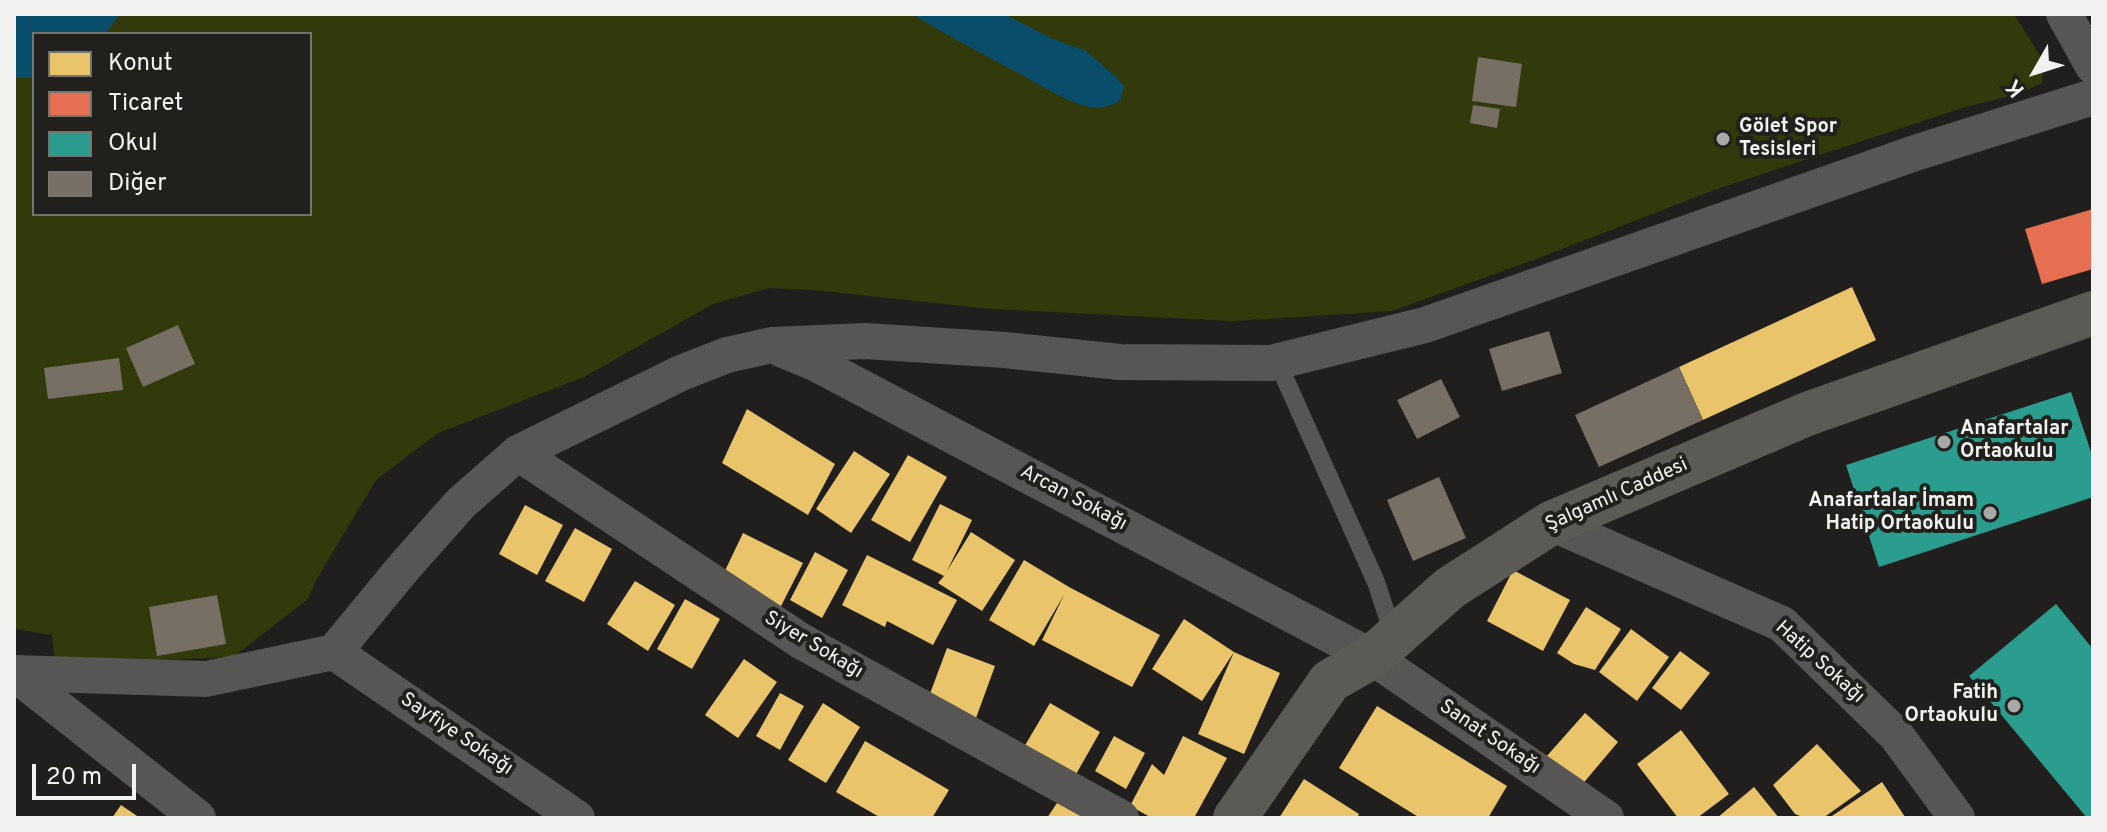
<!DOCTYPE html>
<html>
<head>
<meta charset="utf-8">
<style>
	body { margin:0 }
	#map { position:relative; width:2107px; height:832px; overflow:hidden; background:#201f1e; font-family:Overpass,sans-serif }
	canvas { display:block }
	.frame { position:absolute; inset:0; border:16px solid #f1f1ef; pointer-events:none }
	.legend { position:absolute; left:32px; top:32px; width:280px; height:184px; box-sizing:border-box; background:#21201d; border:2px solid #747471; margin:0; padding:10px 14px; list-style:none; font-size:24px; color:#f1f1ef }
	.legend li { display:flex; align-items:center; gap:16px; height:40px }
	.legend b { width:40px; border:2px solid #747471 }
	.north { position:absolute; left:1995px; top:32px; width:80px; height:80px; -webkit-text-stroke:6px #21201d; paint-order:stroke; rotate:231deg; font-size:22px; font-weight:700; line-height:32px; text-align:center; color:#f1f1ef }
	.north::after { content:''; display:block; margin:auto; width:28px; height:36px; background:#f1f1ef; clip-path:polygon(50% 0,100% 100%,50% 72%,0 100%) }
	.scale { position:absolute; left:32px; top:764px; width:104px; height:36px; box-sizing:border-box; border:4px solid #f1f1ef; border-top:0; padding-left:10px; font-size:24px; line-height:28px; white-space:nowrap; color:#f1f1ef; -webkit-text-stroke:6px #21201d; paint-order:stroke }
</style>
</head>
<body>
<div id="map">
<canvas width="2107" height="832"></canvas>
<div class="frame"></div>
<ul class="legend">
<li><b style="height:22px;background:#e9c46a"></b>Konut</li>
<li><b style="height:22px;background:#e76f51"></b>Ticaret</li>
<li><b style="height:22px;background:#2a9d8f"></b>Okul</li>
<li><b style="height:22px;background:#776e64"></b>Diğer</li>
</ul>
<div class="north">K</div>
<div class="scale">20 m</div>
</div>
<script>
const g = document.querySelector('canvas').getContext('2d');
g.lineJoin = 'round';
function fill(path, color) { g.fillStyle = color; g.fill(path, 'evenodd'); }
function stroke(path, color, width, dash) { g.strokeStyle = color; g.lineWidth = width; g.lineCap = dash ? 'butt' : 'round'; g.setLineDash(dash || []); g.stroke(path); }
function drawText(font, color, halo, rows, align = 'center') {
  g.font = font + ' Overpass,sans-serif'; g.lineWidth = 8; g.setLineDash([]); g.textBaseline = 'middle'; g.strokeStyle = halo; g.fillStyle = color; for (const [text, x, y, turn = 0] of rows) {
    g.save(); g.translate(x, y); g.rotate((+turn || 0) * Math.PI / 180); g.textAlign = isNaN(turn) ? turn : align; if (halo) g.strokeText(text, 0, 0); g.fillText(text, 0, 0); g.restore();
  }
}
fill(new Path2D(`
	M14,14H2014L2044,62L2042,83L2021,93L1962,108L1714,190L1539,258L1392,311L1233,321L991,309L813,290L769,288L713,304L584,377L438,433L376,480L315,582L308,599L233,657L55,664L52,635L14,629ZM34,34H310V214H34Z`), '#32390b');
fill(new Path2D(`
	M14,14H120L105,34H34V78H14Z
	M912,14H1004L1051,38L1086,51L1115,76L1124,86L1120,101C1110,106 1101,109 1090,107C1064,101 1044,87 1022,75C985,55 948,36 912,14Z`), '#0a4d6a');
fill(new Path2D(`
	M1852,287L1876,340L1703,420L1679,367Z
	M747,409L835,464L808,515L722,463Z
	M854,451L890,474L851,533L816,509Z
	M908,455L947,477L910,542L871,520Z
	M940,504L972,520L947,571L971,532L1015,560L982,611L938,583L944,576L912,560Z
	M525,505L563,525L537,575L499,554Z
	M575,528L612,549L584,602L545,581Z
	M743,533L803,563L780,608L721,579Z
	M815,552L848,570L822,618L790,600Z
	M867,555L957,600L933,645L887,621L885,627L842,605Z
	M1024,560L1069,587L1160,635L1132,687L1042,640L1064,595L1034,646L989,620Z
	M1513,570L1570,600L1543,651L1487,621Z
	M635,581L675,605L648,651L607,624Z
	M685,599L720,619L692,669L657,649Z
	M1586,607L1621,629L1595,670L1574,664L1557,653Z
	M1184,619L1234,652L1202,701L1152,669Z
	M1631,629L1669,657L1637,701L1599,672Z
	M947,648L995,666L976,718L928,699Z
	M1680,651L1710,673L1681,710L1652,688Z
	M1234,652L1280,673L1244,754L1198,734Z
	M744,659L777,682L738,738L705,715Z
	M780,693L804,706L780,750L756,736Z
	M823,703L860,727L826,783L788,760Z
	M1050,703L1100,732L1075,776L1024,747Z
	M1377,706L1507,786L1488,818H1420L1339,768Z
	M1585,713L1618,742L1580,787L1546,757Z
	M1681,730L1729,794L1697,818H1678L1637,764Z
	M1114,736L1145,753L1126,789L1095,771Z
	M1183,736L1227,758L1194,818H1152L1130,806L1152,764L1164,775Z
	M865,741L949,790L932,818H881L836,792Z
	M1817,744L1861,791L1823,818H1805L1795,814L1773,785Z
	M1304,779L1359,814L1357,818H1279Z
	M1882,782L1905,817L1903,818H1829Z
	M1754,787L1779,818H1717Z
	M1061,797L1092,818H1047Z
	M121,805L140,818H112Z`), '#e9c46a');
fill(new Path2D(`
	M2093,209V269L2042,284L2025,229Z`), '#e76f51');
fill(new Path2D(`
	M2071,392L2093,458V497L1879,567L1846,465Z
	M2056,604L2093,649V818H2087L1969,676Z`), '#2a9d8f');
fill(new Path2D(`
	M1478,57L1522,64L1516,107L1472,101Z
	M1473,105L1500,109L1497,128L1470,123Z
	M178,325L195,364L143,387L126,348Z
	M1549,331L1562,373L1502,391L1489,349Z
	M119,358L123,390L48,399L44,368Z
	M1679,367L1703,420L1599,467L1575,415Z
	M1441,379L1460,417L1417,439L1397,400Z
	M1439,477L1466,538L1413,561L1387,500Z
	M217,595L226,644L157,656L149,607Z`), '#776e64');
stroke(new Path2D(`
	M1277,361L1376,582L1394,637`), '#575655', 18);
stroke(new Path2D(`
	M2064,14L2093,66
	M781,349L815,363L1372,657L1606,818
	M518,453L801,641L1121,818
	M1551,523L1782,624L1896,735L1957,818
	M334,652L577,818
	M14,673L206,679L334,652L405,566L461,503L518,453L681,373L727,355L772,345L865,341L1005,350L1120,362L1271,363L1425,325L1915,153L2093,97
	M14,673L198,818`), '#575655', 36);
stroke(new Path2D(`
	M1235,818L1330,681L1372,657L1450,588L1551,523L1807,414L2093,313`), '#5c5a55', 44);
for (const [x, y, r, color] of [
	[1723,139,8,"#a8a8a6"],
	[1944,442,8,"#a8a8a6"],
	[1990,513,8,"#a8a8a6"],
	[2014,706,8,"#a8a8a6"]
]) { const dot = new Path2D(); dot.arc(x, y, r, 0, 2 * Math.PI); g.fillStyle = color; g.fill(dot); stroke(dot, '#21201d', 3); }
drawText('bold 20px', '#f1f1ef', '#21201d', [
	["Gölet Spor",1739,128],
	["Tesisleri",1739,151],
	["Anafartalar",1960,430],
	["Ortaokulu",1960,453],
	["Anafartalar İmam",1974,502,"right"],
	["Hatip Ortaokulu",1974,525,"right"],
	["Fatih",1998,694,"right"],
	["Ortaokulu",1998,717,"right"]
], 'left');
drawText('20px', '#f1f1ef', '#21201d', [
	["Şalgamlı Caddesi",1617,496,-24],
	["Arcan Sokağı",1073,499,28],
	["Siyer Sokağı",813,646,31],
	["Hatip Sokağı",1819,663,42],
	["Sayfiye Sokağı",456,735,34],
	["Sanat Sokağı",1489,738,34]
]);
</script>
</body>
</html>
